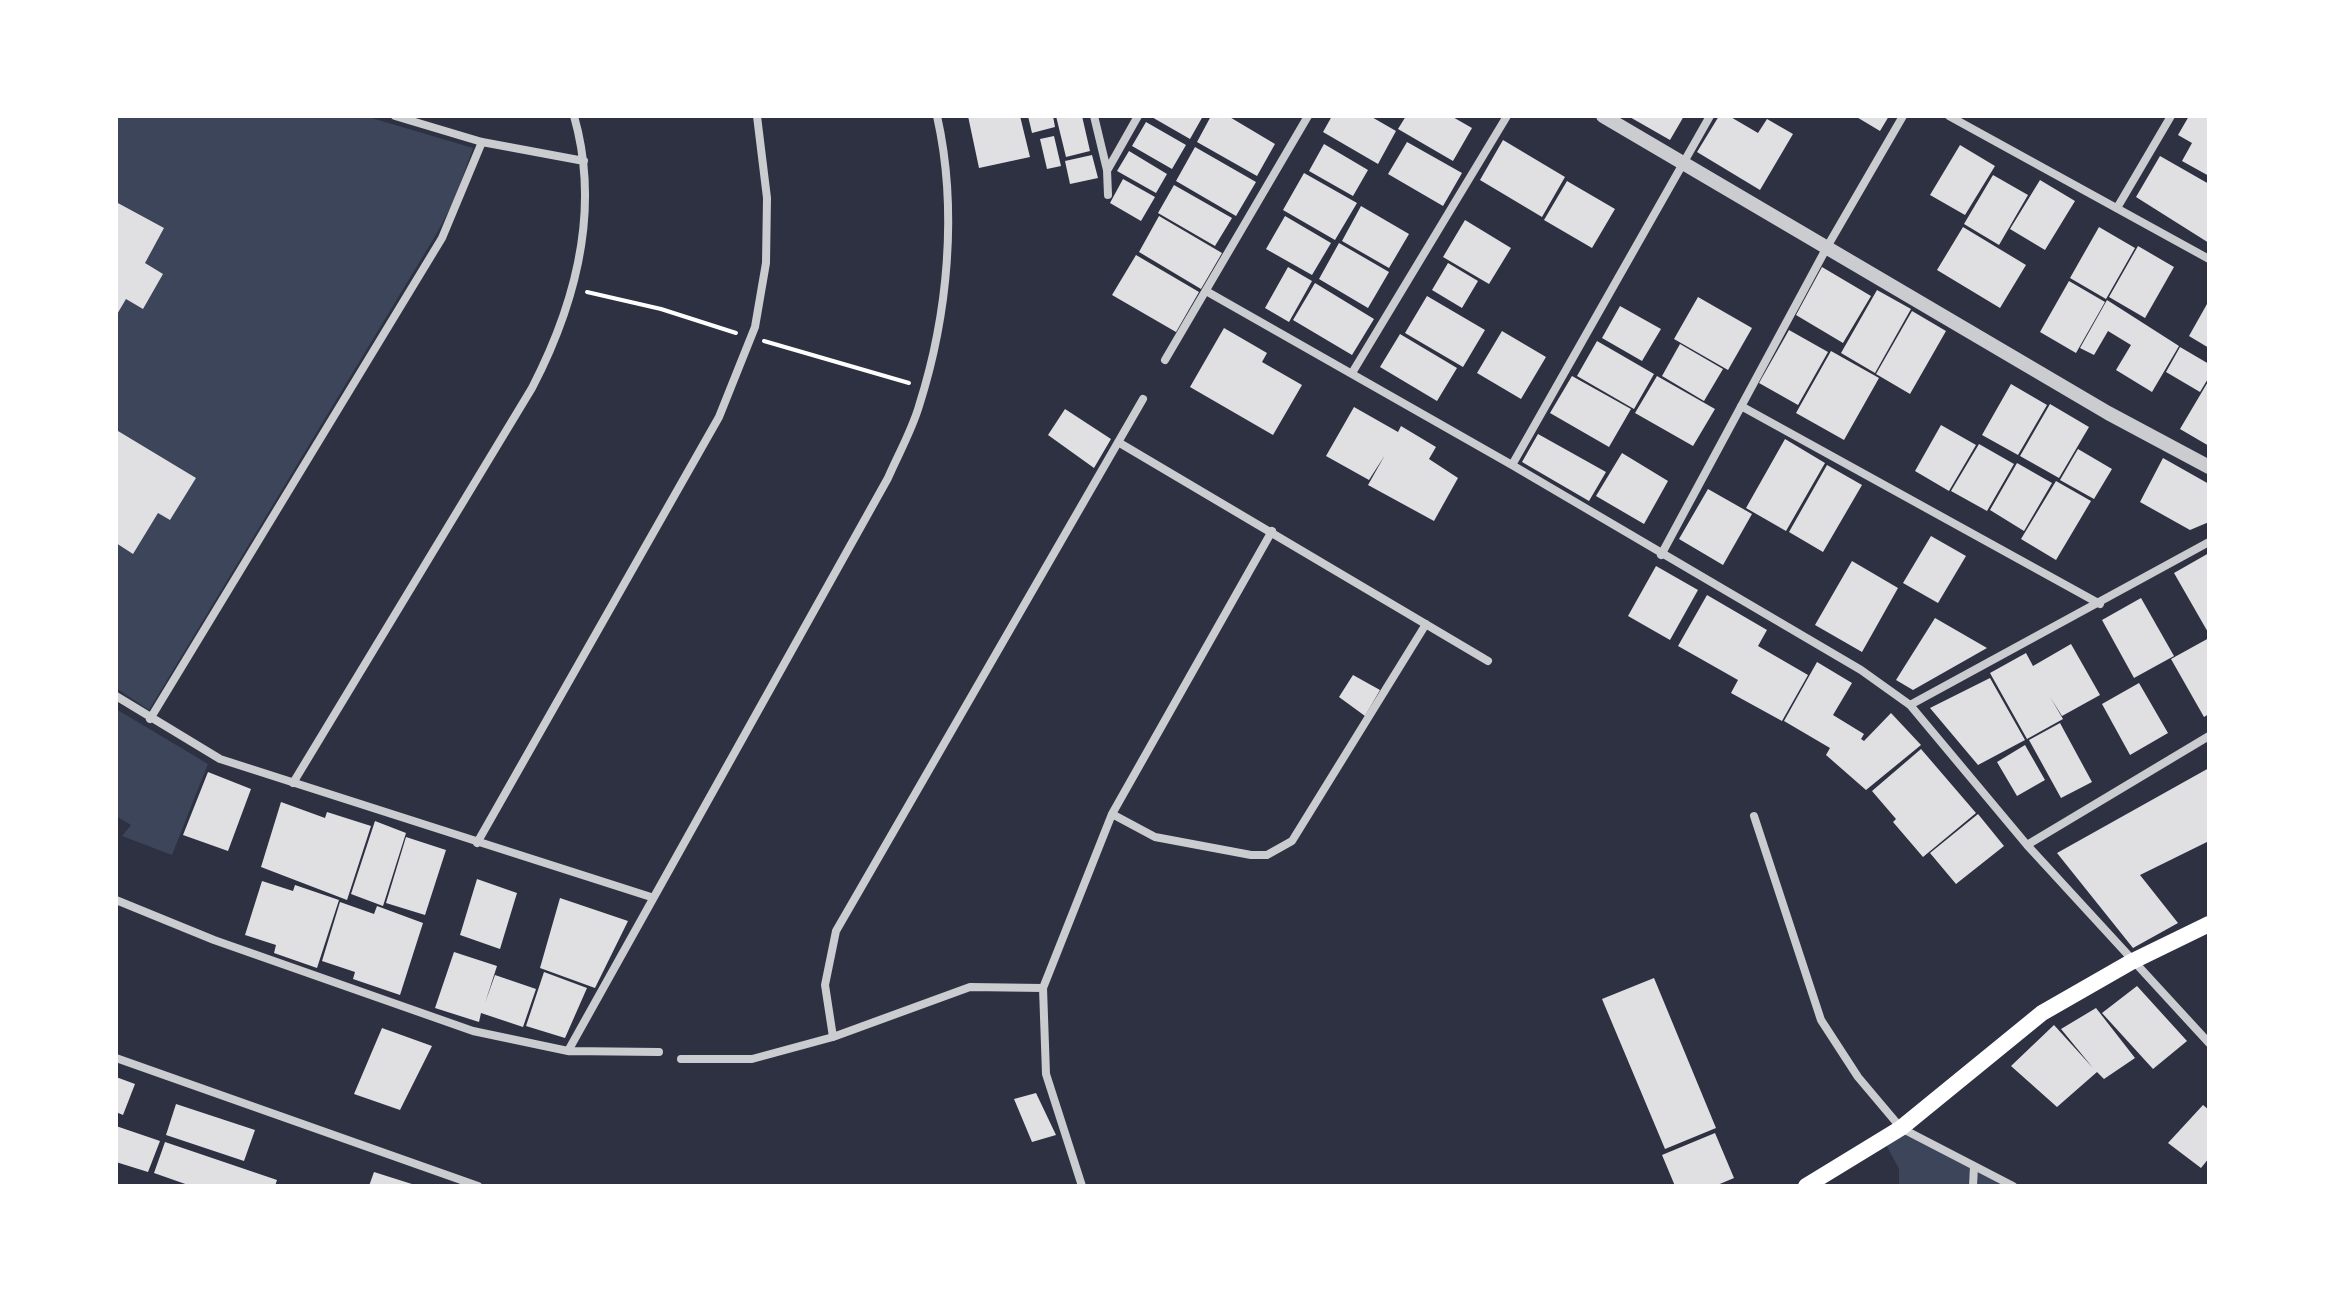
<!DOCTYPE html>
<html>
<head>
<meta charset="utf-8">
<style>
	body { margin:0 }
	#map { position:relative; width:2325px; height:1302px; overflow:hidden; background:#2d3142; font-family:Signika,sans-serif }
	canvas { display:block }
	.frame { position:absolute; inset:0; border:118px solid #fff; pointer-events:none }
</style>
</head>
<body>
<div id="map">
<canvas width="2325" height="1302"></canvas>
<div class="frame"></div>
</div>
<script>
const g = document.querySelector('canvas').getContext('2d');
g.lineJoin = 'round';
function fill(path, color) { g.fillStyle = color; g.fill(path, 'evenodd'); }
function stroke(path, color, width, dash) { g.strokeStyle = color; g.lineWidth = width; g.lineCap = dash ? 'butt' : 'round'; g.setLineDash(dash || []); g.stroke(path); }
fill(new Path2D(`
	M116,116H365L473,148L454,201L437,233L149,710L116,688Z
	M116,709L208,764L172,855L122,836L131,825L116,816Z
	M1901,1128L2013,1186H1899V1169L1883,1139Z`), '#3c4559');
fill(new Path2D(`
	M968,116H1020L1030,157L979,168Z
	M1028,116H1053L1055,127L1032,133Z
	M1056,116H1082L1090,151L1066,157Z
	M1150,116H1203L1190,139Z
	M1211,116H1228L1275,144L1257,176L1197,142Z
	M1332,116H1370L1396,131L1378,164L1323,132Z
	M1406,116H1451L1472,128L1453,161L1398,129Z
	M1628,116H1684L1670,140Z
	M1719,116H1729L1758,133L1767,119L1793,134L1760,190L1697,152Z
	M1855,116H1889L1880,131Z
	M2189,116H2209V176L2182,161L2192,143L2178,135Z
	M1146,122L1186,145L1172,169L1132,146Z
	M1054,136L1061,166L1047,169L1040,139Z
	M1503,140L1565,177L1542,217L1480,180Z
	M1407,142L1462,173L1443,206L1388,174Z
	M1324,144L1368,170L1353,196L1309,171Z
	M1960,145L1995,166L1965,215L1930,195Z
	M1195,147L1256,182L1236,216L1176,181Z
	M1129,151L1167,174L1156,193L1117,171Z
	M1092,155L1098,178L1070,184L1065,161Z
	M2160,156L2209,184V243L2136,197Z
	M1304,173L1357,203L1335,240L1283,210Z
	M1993,175L2028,195L1999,245L1964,224Z
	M1123,179L1155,197L1141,221L1110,203Z
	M2040,180L2075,201L2045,250L2010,229Z
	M1567,181L1615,209L1592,248L1544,220Z
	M1174,185L1232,218L1215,246L1158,213Z
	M116,202L164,228L145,263L163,274L143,309L126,299L116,316Z
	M1361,206L1409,234L1389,268L1342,241Z
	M1159,216L1222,253L1201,289L1139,252Z
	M1285,216L1331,243L1312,275L1266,249Z
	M1465,220L1511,248L1489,284L1443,257Z
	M1963,227L2026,265L2000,308L1937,270Z
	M2099,227L2135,248L2106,299L2070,278Z
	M1339,243L1389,272L1368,308L1319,279Z
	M2138,246L2174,267L2145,318L2109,297Z
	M1136,255L1199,292L1176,332L1112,295Z
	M1448,263L1478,281L1462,308L1432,290Z
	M1288,267L1312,281L1289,322L1265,308Z
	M1822,267L1871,296L1843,343L1796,315Z
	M2069,281L2105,302L2076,353L2040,332Z
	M1315,283L1374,319L1352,355L1293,320Z
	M1877,290L1911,309L1875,373L1841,353Z
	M1427,296L1485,330L1463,367L1405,333Z
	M1698,297L1752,328L1728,370L1674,339Z
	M2107,300L2179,346L2152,392L2116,370L2131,345L2108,331L2094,355L2080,348Z
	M2207,304L2209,305V348L2189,336Z
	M1620,306L1661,329L1642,361L1602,338Z
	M1912,311L1946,331L1910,394L1876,374Z
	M1224,328L1267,353L1262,362L1302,385L1273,435L1190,387Z
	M1789,330L1828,352L1798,405L1759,383Z
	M1502,331L1546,357L1521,399L1477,373Z
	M1400,334L1457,368L1437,401L1380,367Z
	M1597,341L1654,374L1634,409L1577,376Z
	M1680,344L1723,369L1704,401L1662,376Z
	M2180,347L2209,364V377L2200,392L2166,372Z
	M1831,351L1879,378L1844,440L1796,413Z
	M1572,376L1631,409L1609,447L1550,413Z
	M1657,376L1715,409L1693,446L1635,413Z
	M2209,380V446L2180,429Z
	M2011,384L2047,405L2018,455L1982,435Z
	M2050,404L2089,427L2059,478L2020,456Z
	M1354,407L1398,432L1401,426L1436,447L1429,459L1458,478L1434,521L1368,485L1385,455L1369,480L1326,456Z
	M1065,409L1111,439L1094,468L1048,435Z
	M1941,425L1976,445L1949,491L1915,471Z
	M118,431L196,478L170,520L158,513L133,554L116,543Z
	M1538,434L1606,472L1589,501L1522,462Z
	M1785,439L1825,463L1786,531L1746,508Z
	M1979,444L2014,464L1987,511L1951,491Z
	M2078,449L2112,469L2094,499L2060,480Z
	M1622,453L1668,481L1644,524L1596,496Z
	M2163,458L2209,484V522L2190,530L2140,502Z
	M2017,463L2052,483L2024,531L1990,510Z
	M1827,465L1862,485L1823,552L1789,532Z
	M2056,481L2091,501L2056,560L2021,539Z
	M1708,489L1752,514L1723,565L1679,539Z
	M1931,536L1966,556L1938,603L1903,583Z
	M2209,553V634L2174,573Z
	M1852,561L1898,588L1862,652L1815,625Z
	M1656,566L1698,590L1670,640L1628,616Z
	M1707,595L1767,630L1758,646L1808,675L1782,721L1731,693L1738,680L1678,646Z
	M2141,598L2174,656L2134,678L2102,620Z
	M1935,618L1987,648L1913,690L1896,680Z
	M2209,638V714L2204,717L2171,659Z
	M2071,644L2100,695L2062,716L2050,697L2063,719L2027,739L1990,673L2026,653L2033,666Z
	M1817,662L1852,683L1833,715L1864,734L1861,739L1864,741L1891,713L1921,745L1866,790L1826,755L1830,748L1784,721Z
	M1353,675L1380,690L1365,716L1339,697Z
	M1990,678L2025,740L1978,765L1930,708Z
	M2139,683L2168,733L2130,755L2102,704Z
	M2060,723L2092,782L2061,798L2029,740Z
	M2025,745L2045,780L2017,796L1997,762Z
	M1921,749L1976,813L1923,857L1893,822L1896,819L1872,791Z
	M2209,768V841L2140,875L2178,923L2133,948L2057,853Z
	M208,772L251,789L228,851L183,835Z
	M281,802L325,818L327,812L371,826L347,900L261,867Z
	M1978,814L2004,846L1956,884L1930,853Z
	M375,821L406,833L383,906L351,894Z
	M406,837L446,850L425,915L386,903Z
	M477,879L517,893L500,949L460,935Z
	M262,881L293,891L295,885L339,900L317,968L274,953L276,945L245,935Z
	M560,898L628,921L595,988L540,968Z
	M340,902L374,914L377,906L423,923L400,995L353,979L355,972L322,961Z
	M454,952L497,966L485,1003L495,975L536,989L523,1027L481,1013L479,1022L435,1008Z
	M544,972L587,988L565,1038L526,1026Z
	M1654,978L1716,1128L1665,1149L1602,999Z
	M2137,986L2187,1041L2153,1069L2102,1013Z
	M2096,1008L2135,1058L2104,1079L2097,1072L2057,1107L2011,1066L2054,1025L2093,1068L2061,1029Z
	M382,1028L432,1046L400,1110L354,1094Z
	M116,1077L135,1084L123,1115L116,1112Z
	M1036,1093L1056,1135L1032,1142L1014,1099Z
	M176,1104L255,1130L244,1161L166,1135Z
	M2203,1105L2209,1110V1158L2201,1168L2168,1143Z
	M116,1126L160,1141L148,1172L116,1162Z
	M1715,1133L1734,1178L1715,1186H1675L1662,1155Z
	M165,1142L277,1180L275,1186H191L154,1173Z
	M374,1172L415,1185V1186H369Z`), '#e0e0e3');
stroke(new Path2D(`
	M587,292L661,309L736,333
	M764,341L909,383`), '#fff', 4);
stroke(new Path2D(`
	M395,116L482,142L584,161
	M1094,116L1107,170L1108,195
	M1949,116L2209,259
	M1108,169L1138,116
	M2117,208L2171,116
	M1206,291L1512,465L1861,670L1910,705L2027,845L2209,1043
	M1165,360L1308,116
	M1352,373L1507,116
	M1741,406L2100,604
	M1118,442L1488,661
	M1512,465L1710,116
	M1661,555L1827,247L1903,116
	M116,696L220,759L651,897
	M1910,705L2209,542
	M150,719L442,238L482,142
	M293,783L532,388C576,303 601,210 574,116
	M1112,814L1155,837L1251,855H1267L1292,841L1426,624
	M1754,816L1821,1020L1858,1077L1901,1128L2013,1186
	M477,843L719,417L755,327L766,263L767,198L757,116
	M2027,845L2209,736
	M116,900L214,940L473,1031L568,1051L659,1052
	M833,1037L825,985L836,931L1143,399
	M568,1051L888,478C898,455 912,430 919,406C948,315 958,209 937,116
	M116,1058L478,1186
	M681,1059H752L833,1037L970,987L1043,988
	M1082,1186L1046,1074L1043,988L1112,814L1272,531
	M1973,1186L1974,1166`), '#caccd0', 8);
stroke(new Path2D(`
	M1603,116L2108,413L2209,467`), '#caccd0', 14);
stroke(new Path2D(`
	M1806,1186L1901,1128L2042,1013L2131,962L2209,924`), '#fff', 16);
</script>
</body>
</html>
